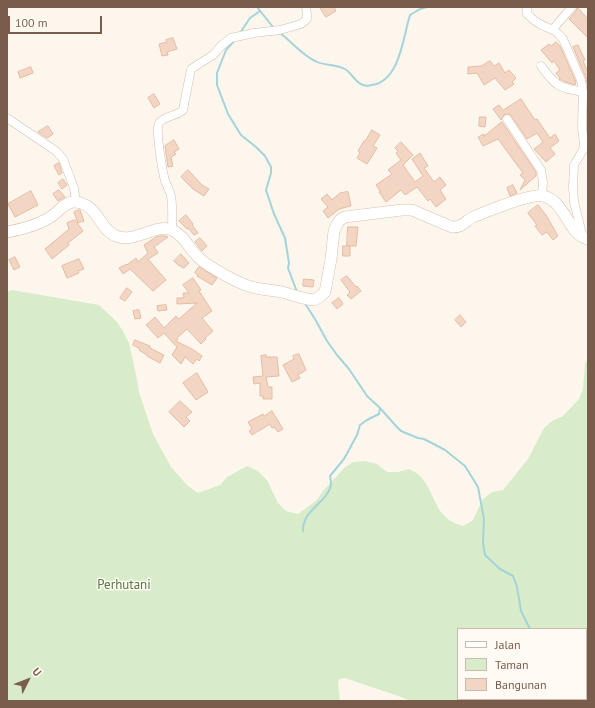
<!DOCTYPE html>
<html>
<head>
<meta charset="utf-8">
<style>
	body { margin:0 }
	#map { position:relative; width:595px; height:708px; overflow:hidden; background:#fdf6ec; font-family:"PT Sans",sans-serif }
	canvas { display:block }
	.frame { position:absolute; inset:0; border:8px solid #7a5c4d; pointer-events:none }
	.legend { position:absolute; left:457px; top:628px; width:130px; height:72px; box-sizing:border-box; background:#fffaf3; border:1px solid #cabbb1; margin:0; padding:5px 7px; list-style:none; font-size:12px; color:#7a5c4d }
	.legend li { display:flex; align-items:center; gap:8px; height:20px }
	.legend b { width:20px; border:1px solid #cabbb1 }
	.north { position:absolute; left:8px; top:660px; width:40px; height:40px; -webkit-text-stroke:3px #fffaf3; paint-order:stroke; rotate:48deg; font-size:11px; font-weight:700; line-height:16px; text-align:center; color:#7a5c4d }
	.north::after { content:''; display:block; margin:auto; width:14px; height:18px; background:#7a5c4d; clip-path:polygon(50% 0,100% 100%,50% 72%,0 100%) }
	.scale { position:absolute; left:8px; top:16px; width:94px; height:18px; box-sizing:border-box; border:2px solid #7a5c4d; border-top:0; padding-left:5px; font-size:12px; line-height:14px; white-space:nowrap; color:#7a5c4d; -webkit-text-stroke:3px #fffaf3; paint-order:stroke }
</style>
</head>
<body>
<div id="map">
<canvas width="595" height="708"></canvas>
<div class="frame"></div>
<ul class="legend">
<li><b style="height:5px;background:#fff"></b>Jalan</li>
<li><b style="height:11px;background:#d8ecc9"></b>Taman</li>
<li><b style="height:11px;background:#f3d5c3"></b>Bangunan</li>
</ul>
<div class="north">U</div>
<div class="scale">100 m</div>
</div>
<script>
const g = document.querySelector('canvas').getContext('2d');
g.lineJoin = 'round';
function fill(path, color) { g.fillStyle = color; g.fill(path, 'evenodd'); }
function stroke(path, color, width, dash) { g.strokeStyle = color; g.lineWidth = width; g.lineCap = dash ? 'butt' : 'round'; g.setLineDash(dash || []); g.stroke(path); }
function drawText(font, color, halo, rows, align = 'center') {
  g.font = font + ' "PT Sans",sans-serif'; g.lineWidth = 3; g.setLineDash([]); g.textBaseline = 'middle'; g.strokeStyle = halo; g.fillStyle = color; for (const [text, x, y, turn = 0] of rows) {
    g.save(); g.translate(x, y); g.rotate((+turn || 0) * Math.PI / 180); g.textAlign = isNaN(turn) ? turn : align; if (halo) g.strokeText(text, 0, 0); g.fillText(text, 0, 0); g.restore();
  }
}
fill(new Path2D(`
	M12,290L99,305L117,322L123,331L129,343L137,380L139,392L153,434L171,467L188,486L198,493L220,485L227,477L247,466L258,471L267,480L278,503L286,511L298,514L317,500L323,491L344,468L353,462L365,461L377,464L387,472H398L409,469C413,471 417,473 420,476C437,494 433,518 463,526L473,520L483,499L492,492L503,490L528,459L544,428L552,421L563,416L579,399L583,389L585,364L588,358V701H411L401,697L345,678L339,679L338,684L340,701H7V292ZM458,629H586V699H458Z`), '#d8ecc9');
stroke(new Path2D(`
	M257,7L273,27
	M240,33L250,18L260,11
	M280,33C292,42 301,54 315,61C324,66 336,64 345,69C352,73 355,83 363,85C366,86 368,86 372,85C400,81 403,37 410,15L420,9L427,7
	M235,40L226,50L217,73V85L228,114L241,135L256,147L265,156L271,167V173L266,190L274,214L285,238L289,263L288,268L297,292
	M304,302L315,319L327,341L337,355L349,369L367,396L380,408L396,426L401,431L418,438L424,439L445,450L465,466L478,487L484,519L483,543L485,555L500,569L513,576L517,587L521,611L530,629
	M303,531C302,510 328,502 331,485C331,483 331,479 330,476L344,459L357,435L360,425L367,420L379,414L380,408
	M548,699L549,701`), '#a5d3da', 2);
const building = new Path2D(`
	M320,7H334L336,11L326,17Z
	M577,7L588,19V38L569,19L576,11Z
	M173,38L177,49L167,52L168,55L162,56L159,44L167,42L166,40Z
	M556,42L560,46L576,82L575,85L565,82L559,79L560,78L556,73L560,70L554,61L552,63L541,50L549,44L551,46Z
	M578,45L585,60L583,61L588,72V89L586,78L573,47Z
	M490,61L494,66L499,63L505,73L509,70L516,78L512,82L514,84L505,90L495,78L484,85L477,73L468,74V67L481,66Z
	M31,67L33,73L20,78L18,72Z
	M154,94L160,104L154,108L148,98Z
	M521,99L535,120L537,119L550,138L555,134L559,141L550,148L555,154L546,162L534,149L543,142L537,133L527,139L510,114L504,115L501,120L493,109L499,105L503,110Z
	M480,117H486L485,127L479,126Z
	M502,122L536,172V176L520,190L525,180L520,175L523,173L498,139L483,146L478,137L484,134V136Z
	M48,126L53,134L47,138L38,132Z
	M372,130L380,135L373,146L377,148L367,164L357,158L360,153L358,151L364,141H365Z
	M174,140L179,149L174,152L176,154L171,157L173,166L168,167L165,146Z
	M401,142L413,155L403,165L415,182L423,176L412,159L420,153L428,166L424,168L434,182L440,177L446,185L440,190L446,199L436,207L430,199L428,201L417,187L405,195L401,190L386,202L379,192L380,191L376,185L392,174L388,170L401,160L396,153L398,151L395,148Z
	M59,163L62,173L59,175L54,166Z
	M188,170L202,185L209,189L204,196L193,189L181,177Z
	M63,179L67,185L62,189L58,183Z
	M513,185L517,193L510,196L507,188Z
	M59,190L65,197L58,201L53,194Z
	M31,191L38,205L15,217L8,204Z
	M348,192L351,206L339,209L328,218L323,211L328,207L321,199L327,194L332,200L340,193Z
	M538,205L546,215L558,236L553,240L547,232L542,235L535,226L537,225L528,213Z
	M80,210L84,221L78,223L74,212Z
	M186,215L193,224L192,225L198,233L194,235L188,228L187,229L179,221Z
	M75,220L83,231L68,243L69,245L52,259L45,249L69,229L67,223Z
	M348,227H358L356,246H347Z
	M160,236H165L168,237L154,247L158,253L148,259L166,280L153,291L130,269L123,274L119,268L127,264V265L136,258L138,262L148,253L144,245L156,237Z
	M200,238L207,246L202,251L195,242Z
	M343,246H350V256H343Z
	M181,254L189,263L184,268L178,265L174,261Z
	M15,257L20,267L14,270L9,260Z
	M79,259L84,269L78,271L79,273L67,278L62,266Z
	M199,267L217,278L212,285L197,276L198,275L195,273Z
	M347,276L356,287L357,286L361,291L351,299L347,295L350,292L341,280Z
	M193,278L201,290L199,291L212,311L202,318L213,331L205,338L206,339L201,344L187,329L177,338L178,339L176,341L192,349L202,356L199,361L197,359L193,364L185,357L181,364L172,355L177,347L164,333L158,338L146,325L155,317L164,328L176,316L179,319L197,303L177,304V298H184L183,293H189L183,285Z
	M304,279L314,280L313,287L303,286Z
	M127,288L132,292L125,301L120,298Z
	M339,298L343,304L337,309L332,303Z
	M166,305L167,310L158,311L157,306Z
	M139,310L141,318L135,319L133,311Z
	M460,315L466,322L461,327L455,320Z
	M135,340L150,346V348L164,355L160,363L147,356V355L139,350L140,349L133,345Z
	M299,354L306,370L298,375L300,378L292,382L283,365L294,359L293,356Z
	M266,355V357H277L279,376L266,377L268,387H272V399H263V396H260V383L254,384L253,377L263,376L261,356Z
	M197,373L208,392L196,400L183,383Z
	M180,401L192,412L186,417L190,421L184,427L169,412Z
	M272,411L283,429L278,432L274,427L272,428L270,424L252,435L249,431L252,429L248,422L263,414L264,416Z`);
fill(building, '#f3d5c3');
stroke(building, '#e6bba3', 1);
const street = new Path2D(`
	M527,7V14C530,16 532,19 535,21C546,29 554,27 563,39L581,80L583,92L582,128L584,144L583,150L574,165L573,187L574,202L583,238
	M553,29L572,7
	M541,66C557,87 557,87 583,92
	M7,118L56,151L63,159L74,188L76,202
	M507,119L541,170L543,182L542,195
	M172,230C172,219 173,207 171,196C170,191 167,186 165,181C163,173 155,130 159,123C164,116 177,116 183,110L191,69L213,55L222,45L231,38L254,33L280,30L301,24L307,19V15L306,7`);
const secondary = new Path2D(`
	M7,232C23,229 39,225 52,216C59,211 66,201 75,202C99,204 99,230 116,236C134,244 155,223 172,230C184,235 189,249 199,258C209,267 239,284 252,287C262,290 272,290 282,292C293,295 303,299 314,300L318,298L325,292L331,259L334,231L337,224L340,220L345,217L402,210H412L452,227C462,228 465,221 473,217C485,212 532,193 543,196C565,200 568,235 588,239`);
stroke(street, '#d1beb0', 9);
stroke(secondary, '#d6c0b0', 12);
stroke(street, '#fff', 8);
stroke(secondary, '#fff', 11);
drawText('13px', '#537a41', '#fffaf3', [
	["Perhutani",124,585]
]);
</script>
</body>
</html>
